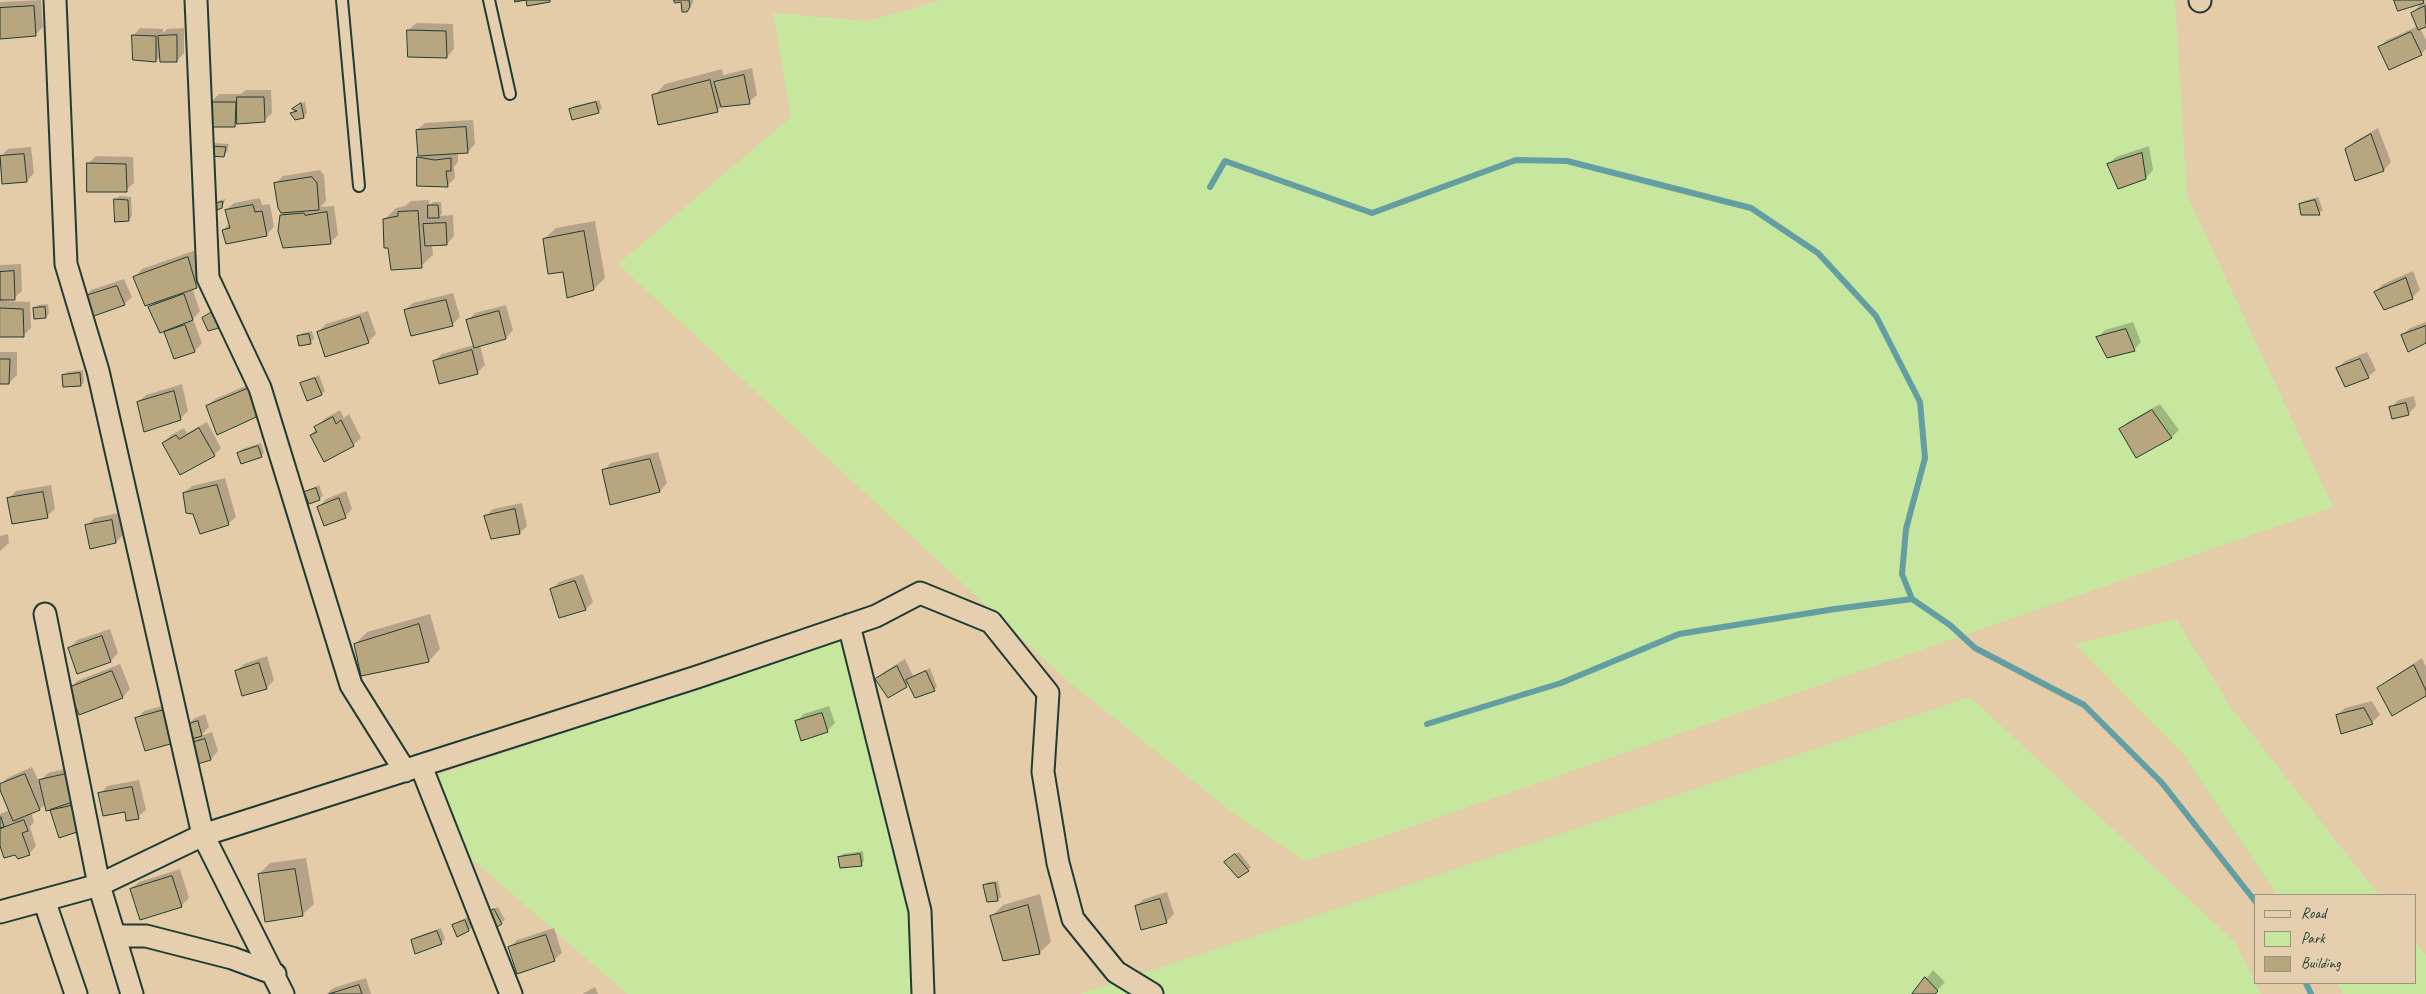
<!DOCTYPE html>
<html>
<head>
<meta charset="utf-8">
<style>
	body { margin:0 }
	#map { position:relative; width:2426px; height:994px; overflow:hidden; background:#e4cca9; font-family:Caveat,sans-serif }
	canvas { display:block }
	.legend { position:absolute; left:2254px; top:894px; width:162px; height:90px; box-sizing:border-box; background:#e6cfaf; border:1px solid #96957e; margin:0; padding:6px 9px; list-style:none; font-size:15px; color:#1f3d34 }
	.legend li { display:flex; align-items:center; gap:10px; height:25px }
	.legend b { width:25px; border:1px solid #96957e }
</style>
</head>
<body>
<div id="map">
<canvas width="2426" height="994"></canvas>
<ul class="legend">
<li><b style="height:6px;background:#e6cfaf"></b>Road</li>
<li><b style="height:14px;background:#c7e69e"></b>Park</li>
<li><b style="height:14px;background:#b8a67f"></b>Building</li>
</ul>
</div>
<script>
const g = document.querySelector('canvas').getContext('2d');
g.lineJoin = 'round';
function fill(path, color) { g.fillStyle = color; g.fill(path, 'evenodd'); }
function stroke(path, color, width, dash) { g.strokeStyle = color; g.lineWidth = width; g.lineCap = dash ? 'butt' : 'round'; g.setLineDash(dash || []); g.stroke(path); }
fill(new Path2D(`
	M941,0H2175L2187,195L2333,507L1382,837L1305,861L1238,817L1070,683L618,264L791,117L773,13L868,21Z
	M2176,619L2232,709L2379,895H2277L2183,754L2075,644Z
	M842,640L910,911L914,994H627L463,851L436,776Z
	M1970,697L2235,942L2261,994H1080Z
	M2415,941L2426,955V994H2343L2336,983H2415Z`), '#c7e69e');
fill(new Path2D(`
	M41,0L43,27L35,35L0,37V2Z
	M675,0H693V3L687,11L682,1Z
	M2396,0H2426L2421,4L2426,3V26L2420,28L2426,40V49L2421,54L2379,47L2387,40L2418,26L2412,13L2423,2Z
	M416,23L453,24L454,49L447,57L408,31Z
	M140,28L163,29V33L167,29L184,28V53L177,61L160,56L156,61L134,59L133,36Z
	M752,68L757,95L749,102L723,105L717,111L654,96L665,84L722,69L723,75Z
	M246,90H271L272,113L264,121L237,123L234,126L211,102L219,94H241Z
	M599,100L602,108L598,112L570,109L574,106Z
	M305,101L307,113L304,117L295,118L291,114Z
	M473,120L475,144L468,152L458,153V162L454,167L455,178L447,186L419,158L422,155L417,130L425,123Z
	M2378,128L2391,162L2384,170L2356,180L2346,150L2354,142Z
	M214,143L229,144L227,152L224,156L211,146Z
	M2149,146L2153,170L2146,178L2108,164L2116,157Z
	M31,147L34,173L27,181L3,182L0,157L8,149Z
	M96,156L133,157L134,183L126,190L88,164Z
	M320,170L324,175L326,201L320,207L334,206L338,235L331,242L281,216L285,211L275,184L283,176Z
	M119,196L131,197L132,216L128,220L115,200Z
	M2318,197L2323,210L2319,213L2301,204L2304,201Z
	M260,198L262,205L270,204L274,227L267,234L227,243L223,230L230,223L226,210L234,203Z
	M226,199L221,207L217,204L220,200Z
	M429,200V206L433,202H441L442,214L439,216L453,215L454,236L447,244L432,245L433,255L421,266L384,220L396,208L405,206L411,201Z
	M595,221L605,278L594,289L564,270L544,239L556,228Z
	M196,250L204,279L192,288L200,311L193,319L202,343L195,351L175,357L165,330L150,307L156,301L135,277L142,269Z
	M21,264L22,291L14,298L4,299V301L30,302L31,328L23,336L0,335V265Z
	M2413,271L2420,290L2412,298L2375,292L2383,284Z
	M124,279L132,297L124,304L84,298L91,290Z
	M453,293L460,317L452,325L405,310L413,303Z
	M48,304L49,313L46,317L34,309L38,305Z
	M506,305L513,330L506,338L480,345L485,365L477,373L434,361L442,354L474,345L467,321L475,313Z
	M368,311L376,334L368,342L318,332L326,324Z
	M2133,322L2141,342L2134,350L2098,337L2105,330Z
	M2426,322V341L2402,335L2410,328Z
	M312,331L314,339L310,342L298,337L302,333Z
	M0,352H17V375L9,383L0,382Z
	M2367,352L2376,370L2368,377L2338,368L2345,361Z
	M83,370L84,382L81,385L64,375L67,372Z
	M319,375L325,391L322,394L301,383Z
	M262,379L272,404L207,406L215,399Z
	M182,384L188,411L180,419L138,402L146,395Z
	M2414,396L2416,406L2408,414L2391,408L2398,400Z
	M2160,404L2179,430L2172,437L2136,456L2121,429L2128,422Z
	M340,410L344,418L349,414L361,438L353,445L311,435L324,419Z
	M207,422L221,448L214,455L163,443L171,435L184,428L187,433Z
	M261,443L264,453L261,456L238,453L242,449Z
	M658,452L667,483L660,491L611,504L604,470L611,463Z
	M225,478L236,517L228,524L194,513L184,493L192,486Z
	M51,485L55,509L47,516L8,499L16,491Z
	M319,485L323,496L319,499L306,492Z
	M346,491L352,509L345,517L319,507L326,499Z
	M522,503L527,526L520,533L486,516L493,509Z
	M119,513L123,535L116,542L91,547L87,526L94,518Z
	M8,534L9,543L0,551V536Z
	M583,574L593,602L586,609L552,589L559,582Z
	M430,614L440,649L429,661L355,644L367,632Z
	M110,629L118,653L111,661L78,672L69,648L77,640Z
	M267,656L274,680L267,688L243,695L236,671L244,664Z
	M2422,658L2426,667V695L2379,689L2387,681Z
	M905,659L913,676L930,668L937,687L934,690L909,683L889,696L877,679L884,672Z
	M120,664L130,689L123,697L80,714L70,688L77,681Z
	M2372,701L2380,715L2372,722L2342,732L2337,715L2345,708Z
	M172,703L174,742L137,719L144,711Z
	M829,706L835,723L827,731L796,722L804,714Z
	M205,714L209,727L200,736L212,732L218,751L211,759L188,745L197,736L187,725L195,718Z
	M32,767L39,782L48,773L73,767L87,823L51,809L46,803L40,809L31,812L34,822L30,827L36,846L29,854L0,842V814L10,810L0,785L7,778Z
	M139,780L146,810L138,817L100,794L107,786Z
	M863,851L864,861L861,865L840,857L843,854Z
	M1239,852L1251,867L1248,870L1229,859Z
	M306,858L314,904L302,915L259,874L270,863Z
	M180,869L189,898L181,906L131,889L139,882Z
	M998,881L1001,897L997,900L985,885L988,882Z
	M1167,892L1174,914L1166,922L1136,906L1144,899Z
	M1040,894L1051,942L1039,953L992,916L1003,905Z
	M498,907L505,920L501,923L487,912Z
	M468,917L472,927L469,930L453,925Z
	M441,928L445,939L441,943L412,941L416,937Z
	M554,928L562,953L554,960L510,947L517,940Z
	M1933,970L1945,982L1934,994H1914Z
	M366,978L371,994H327L333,988Z
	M595,987L598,994H582Z`), '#0003');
stroke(new Path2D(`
	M1210,187L1225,161L1372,213L1516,160L1567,161L1751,208L1818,253L1876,316L1920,402L1925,458L1906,529L1902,574L1912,599L1950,625L1975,648L2084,705L2162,783L2255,901
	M1427,724L1561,683L1679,634L1835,609L1912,599
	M2306,983L2311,994`), '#639ea2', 6);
const building = new Path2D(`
	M515,0H550V2L527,6L526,0L515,2Z
	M674,0H689L690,7L687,12H682L681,2L675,3Z
	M2394,0H2423L2424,3L2398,11Z
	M34,6L36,36L0,39V8Z
	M2425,6L2426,27L2418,30L2411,13Z
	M407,30L446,31L447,58L408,57Z
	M2411,32L2422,55L2389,70L2378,47Z
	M132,35L156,36V62L133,60Z
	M177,35V62H160L158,36Z
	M744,75L750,104L721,107L714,82Z
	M710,80L718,112L658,125L652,95Z
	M237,97H264L265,122L237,124Z
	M210,102H236L235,127H210Z
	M596,102L599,113L572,120L569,109Z
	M301,103L304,118L295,120L290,113L297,111L292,109Z
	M466,127L468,153L418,156L416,130Z
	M2371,134L2384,171L2355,181L2345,149Z
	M209,146L226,147L224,157L209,156Z
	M2142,153L2146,179L2118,189L2107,164Z
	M24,154L27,182L2,184L0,156Z
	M417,157L435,160L451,158V171H446L448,187L417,186Z
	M87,163L126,164L127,192H87Z
	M312,177L317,183L319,210L281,213L278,208L274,183Z
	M114,199L128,200L129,221L115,222Z
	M2315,200L2320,215H2301L2299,204Z
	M223,202L222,208L217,210L215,203Z
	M253,205L255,212L262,211L267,236L226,244L222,230L230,228L225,210Z
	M428,205H438L439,218H428Z
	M418,211L422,268L391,270L388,248H384L383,219L398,216V212Z
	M327,212L331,244L283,248L278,231L280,215L304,213L305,215Z
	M446,223L447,245L425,246L423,224Z
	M584,231L594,290L567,298L563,272L548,274L543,239Z
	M188,257L197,288L145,306L133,277Z
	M14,271L15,300H0V272Z
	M2406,278L2413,299L2384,310L2374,292Z
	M117,286L125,305L91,317L82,297Z
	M184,294L193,320L160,333L148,307Z
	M446,300L453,326L411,336L404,310Z
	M45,307L46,318L34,319L33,308Z
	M0,308L23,309L24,337H0Z
	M217,309L226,326L208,331L202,318Z
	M499,311L506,339L474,348L466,320Z
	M360,317L369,343L325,357L317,332Z
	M185,325L195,352L174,359L164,332Z
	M2426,326V343L2408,352L2401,335Z
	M2126,329L2135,351L2107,358L2096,337Z
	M309,334L311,344L299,346L297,336Z
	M472,350L478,374L439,384L433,361Z
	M0,359H10L9,384H0Z
	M2360,359L2369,378L2345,387L2336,368Z
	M80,373L81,386L63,387L62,375Z
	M315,378L322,395L307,401L300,383Z
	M254,386L265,413L217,435L206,406Z
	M174,391L181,420L144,432L137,402Z
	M2406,403L2409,415L2392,419L2389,407Z
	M2152,410L2172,438L2136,458L2119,429Z
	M333,417L336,424L341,420L354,446L324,462L310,435L317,432L314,427Z
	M199,428L215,456L180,475L162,443L176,435L179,439Z
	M258,446L262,457L241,464L237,453Z
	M650,459L660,492L610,505L602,470Z
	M217,485L229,525L200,534L193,514L186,513L183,493Z
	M316,488L320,500L309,504L304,492Z
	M43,492L48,518L12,524L7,498Z
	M339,498L346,518L324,526L317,507Z
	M515,509L520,534L491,539L484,516Z
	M112,520L116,543L90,549L85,525Z
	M575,581L586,610L559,618L550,589Z
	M419,624L429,662L361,676L354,644Z
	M102,636L111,662L77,674L68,648Z
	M259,663L267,689L242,696L235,671Z
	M2414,665L2426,691V696L2392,716L2377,688Z
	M897,666L907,687L888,698L875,679Z
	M112,671L123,698L79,715L68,688Z
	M926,671L935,691L915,698L906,680Z
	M2364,708L2373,724L2341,734L2336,715Z
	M164,710L174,743L145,751L135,718Z
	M822,713L828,732L801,741L795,721Z
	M198,721L202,736L191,739L186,725Z
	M205,739L211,760L191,766L187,744Z
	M25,774L40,810L13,821L0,790V784Z
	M66,774L73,805L46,811L39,780Z
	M132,787L139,819L126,821L125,812L103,816L98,793Z
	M71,803L80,831L59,838L50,810Z
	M1,817L4,827L0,828V818Z
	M24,820L28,831L22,833L30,855L18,859L15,855L4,858L0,846V829Z
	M860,854L862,866L840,868L838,857Z
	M1235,854L1249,871L1238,878L1224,862Z
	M295,869L303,916L265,922L258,874Z
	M172,876L182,907L140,920L130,889Z
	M995,883L998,901L987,902L983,885Z
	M1160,899L1167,923L1141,930L1135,906Z
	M1028,905L1040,954L1003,961L990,916Z
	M494,909L502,924L490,931L482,916Z
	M465,920L469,931L457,937L452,925Z
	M437,931L442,944L415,954L411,940Z
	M546,935L555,961L517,974L508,947Z
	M1925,977L1938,991L1935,994H1912Z
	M359,985L362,994H329Z`);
fill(building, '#b8a67f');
stroke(building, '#1f3d34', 1);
const lane = new Path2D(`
	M342,0L359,186
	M489,0L510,94`);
const street = new Path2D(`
	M55,0L66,264L98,371L203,835L283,994
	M196,0L208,278L260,388L351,685L405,771
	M2200,0V1
	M45,614L99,885L132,994
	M849,625L920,911L923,994
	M421,766L511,994
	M44,900L76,994
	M0,912L99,885L203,835L697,677L876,616L920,593L991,622L1048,693L1043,772L1058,863L1073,919L1116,972L1152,994
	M115,936H146L232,958L275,974`);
stroke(lane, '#1f3d34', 14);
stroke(street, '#1f3d34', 25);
stroke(lane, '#e6cfaf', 10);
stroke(street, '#e6cfaf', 21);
</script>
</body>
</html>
